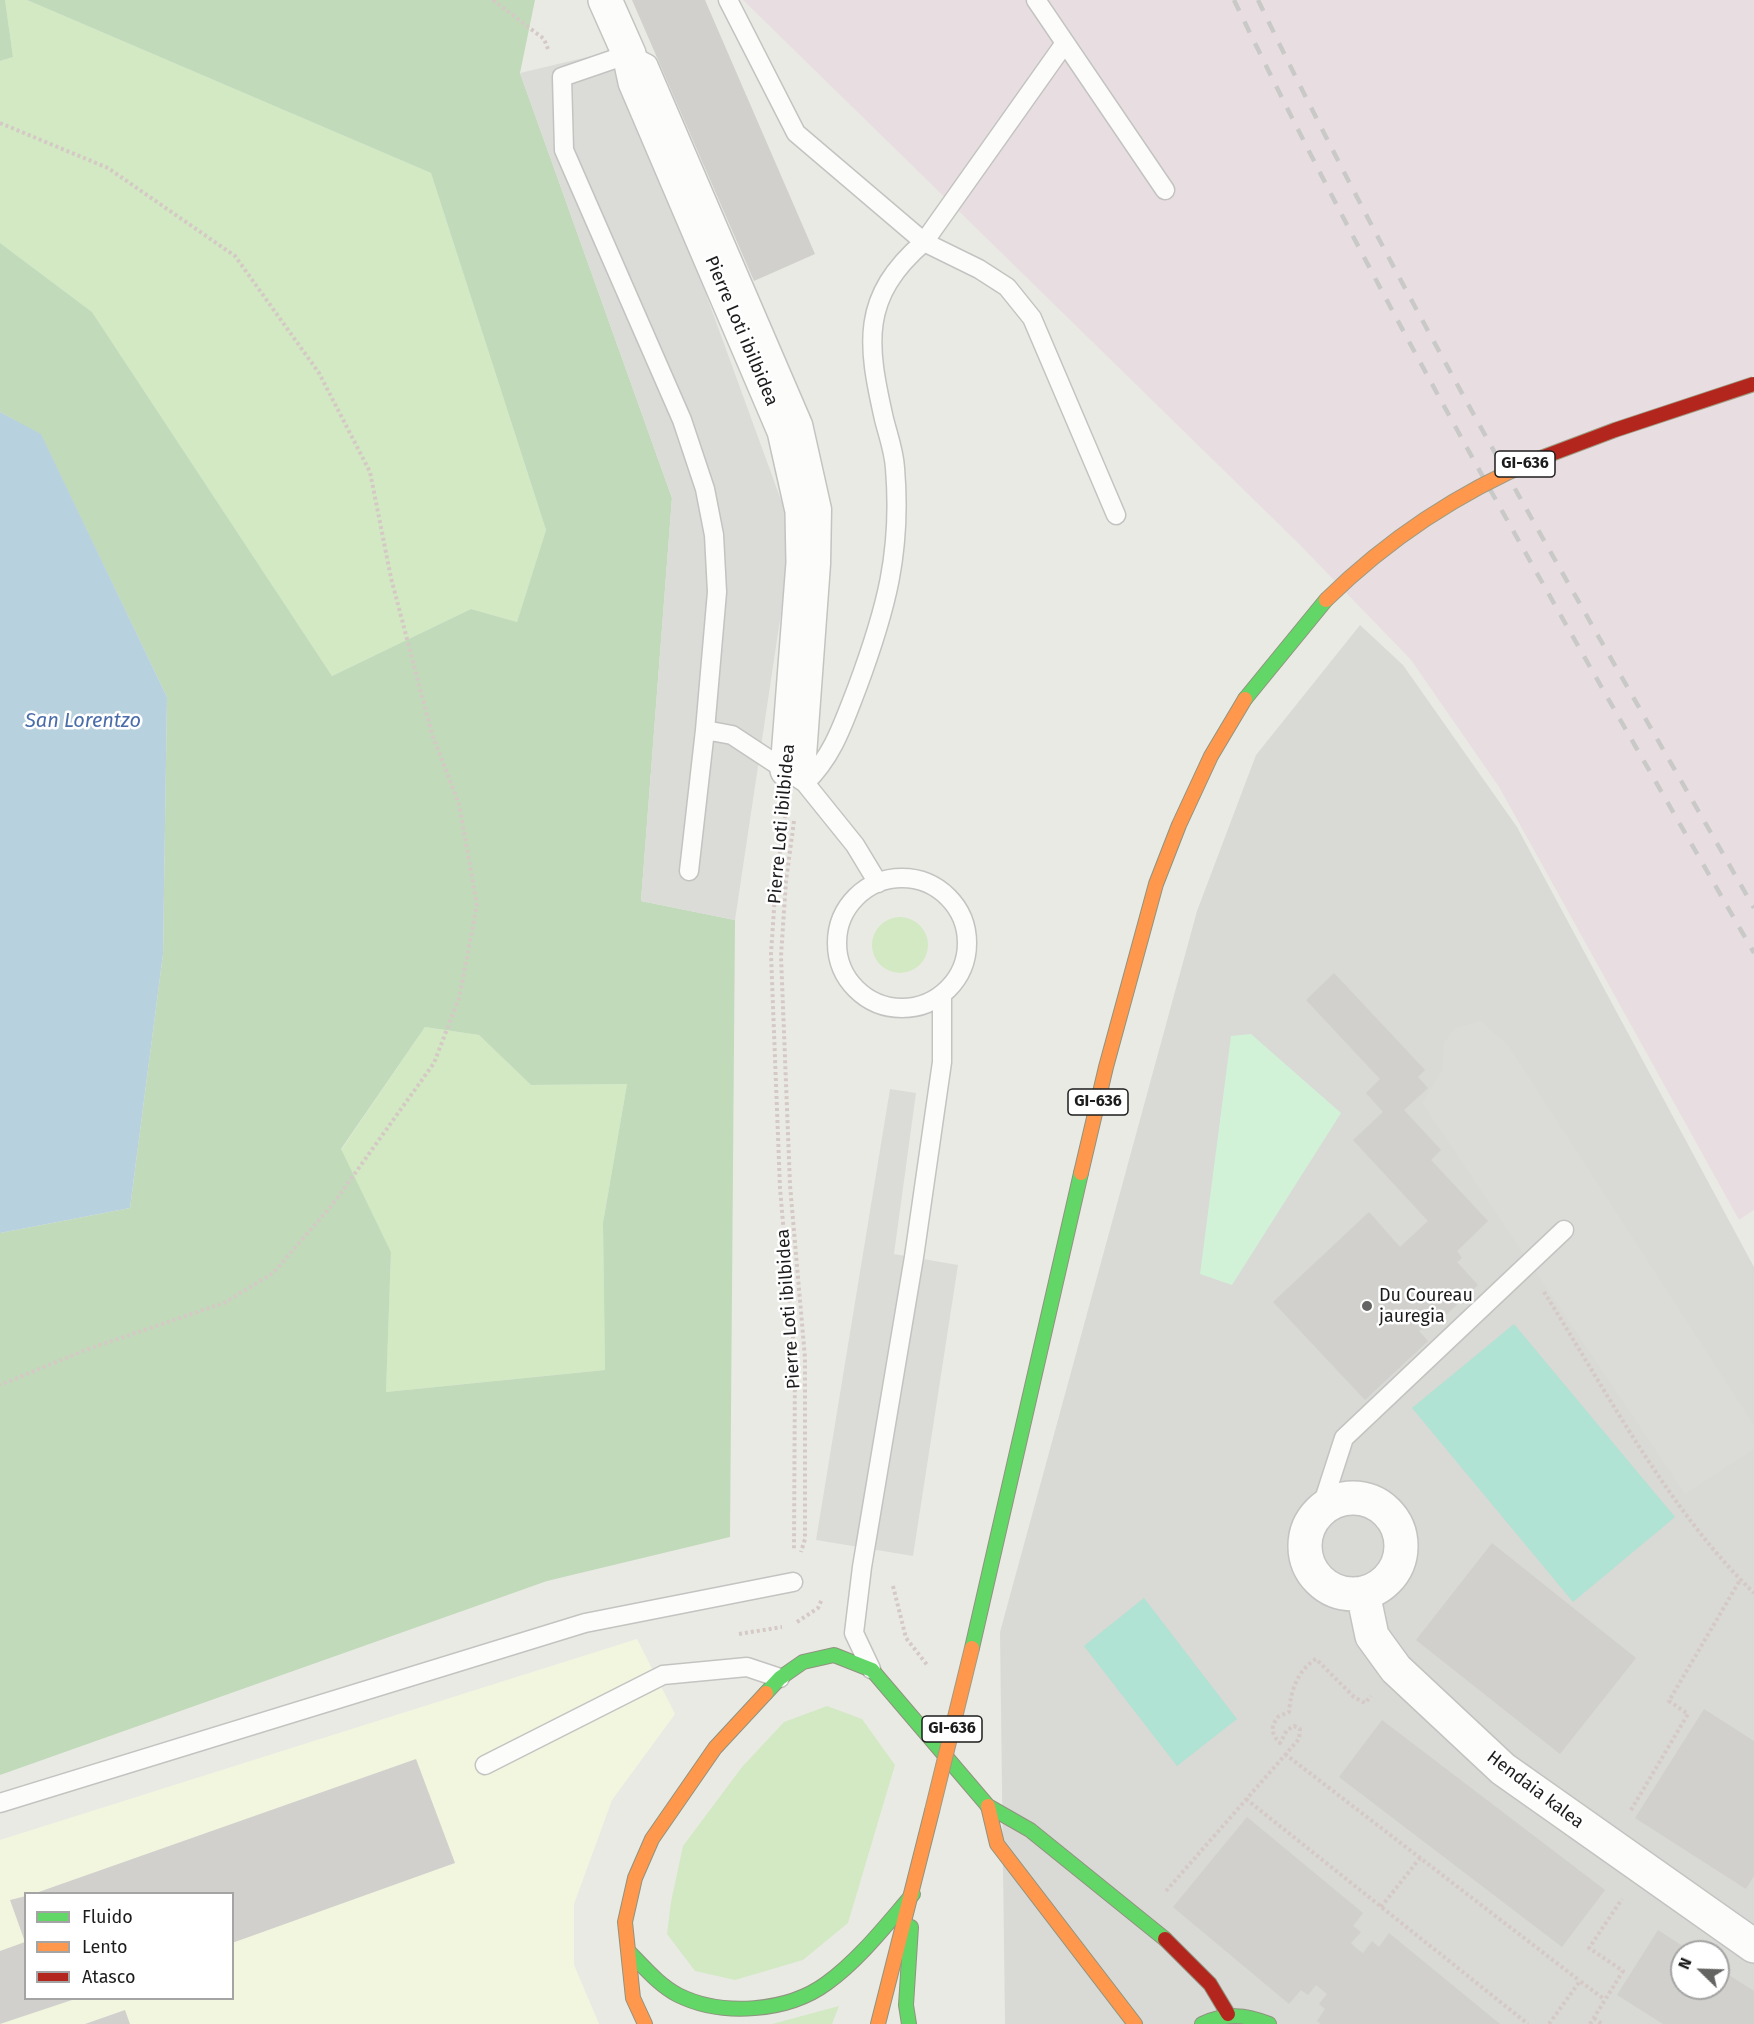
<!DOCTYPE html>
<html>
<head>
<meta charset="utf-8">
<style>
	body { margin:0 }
	#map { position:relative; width:1754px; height:2024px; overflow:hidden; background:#eaeae5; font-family:"Fira Sans",sans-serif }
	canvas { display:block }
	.legend { position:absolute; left:24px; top:1892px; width:210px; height:108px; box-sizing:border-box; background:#fff; border:2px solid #a4a4a4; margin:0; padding:8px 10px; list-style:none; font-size:18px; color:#1c1c1c }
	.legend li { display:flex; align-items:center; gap:12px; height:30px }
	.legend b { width:30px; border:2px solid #a4a4a4 }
	.north { position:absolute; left:1670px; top:1940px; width:60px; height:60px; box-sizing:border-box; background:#fff; border:2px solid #a4a4a4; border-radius:50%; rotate:293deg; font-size:16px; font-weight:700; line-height:24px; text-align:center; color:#1c1c1c }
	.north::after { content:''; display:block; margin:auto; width:21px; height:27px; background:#646462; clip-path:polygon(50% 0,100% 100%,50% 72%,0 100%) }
</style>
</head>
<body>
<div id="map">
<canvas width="1754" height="2024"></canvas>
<ul class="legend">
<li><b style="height:8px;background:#63d668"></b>Fluido</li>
<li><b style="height:8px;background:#ff974d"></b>Lento</li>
<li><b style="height:8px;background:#b3261e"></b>Atasco</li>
</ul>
<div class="north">N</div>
</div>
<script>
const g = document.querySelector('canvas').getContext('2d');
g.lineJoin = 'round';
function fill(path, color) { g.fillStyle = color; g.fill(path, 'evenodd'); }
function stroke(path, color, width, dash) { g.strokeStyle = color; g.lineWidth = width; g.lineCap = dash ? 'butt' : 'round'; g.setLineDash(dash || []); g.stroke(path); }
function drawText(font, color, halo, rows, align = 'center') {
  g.font = font + ' "Fira Sans",sans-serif'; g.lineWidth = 5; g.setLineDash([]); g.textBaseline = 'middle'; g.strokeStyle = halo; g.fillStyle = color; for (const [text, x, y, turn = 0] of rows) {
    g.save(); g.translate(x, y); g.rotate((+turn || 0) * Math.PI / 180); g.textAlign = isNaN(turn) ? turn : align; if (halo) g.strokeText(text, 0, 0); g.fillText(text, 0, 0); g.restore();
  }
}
fill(new Path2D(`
	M1360,625L1403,665L1517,827L1754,1267V2024H1005L1000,1632L1197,911L1256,755ZM1682,1952H1718V1988H1682Z`), '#d9d9d6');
fill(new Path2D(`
	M743,0H1754V1210L1739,1220L1499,787L1411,660L1299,544Z`), '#e8dee2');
fill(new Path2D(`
	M637,1639L675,1714L612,1800L574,1904V1965L599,2024H0V1840ZM26,1894H232V1998H26Z`), '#f2f6df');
fill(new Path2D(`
	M5,0H27L431,173L546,530L517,622L471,609L332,676L92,312L0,243V61L13,57Z
	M872 945a28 28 0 1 1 56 0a28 28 0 1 1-56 0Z
	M425,1027L479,1035L531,1085L627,1084L603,1223L605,1370L386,1392L391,1252L341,1150Z
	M827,1706L862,1719L895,1765L848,1923L803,1960L735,1980L695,1971L667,1934L671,1902L683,1846L742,1767L784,1722Z
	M839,2006L832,2024H772Z`), '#d2e9c3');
fill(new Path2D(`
	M0,0H5L13,57L0,61Z
	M27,0H535L520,73L672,498L641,901L735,920L730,1537L547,1581L0,1775V1233L130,1208L163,954L167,697L41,435L0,412V243L92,312L332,676L471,609L517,622L546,530L431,173ZM425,1027L479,1035L531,1085L627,1084L603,1223L605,1370L386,1392L391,1252L341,1149Z`), '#c1daba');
fill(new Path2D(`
	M1251,1034L1341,1113L1232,1285L1200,1274L1231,1036Z`), '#d2f2d7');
fill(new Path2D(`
	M1514,1324L1675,1517L1573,1602L1412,1408Z
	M1144,1598L1237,1719L1177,1766L1084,1646Z`), '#b0e3d4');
fill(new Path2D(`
	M617,50L793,533L735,920L641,901L672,498L520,73Z
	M1481,1021L1508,1045L1754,1425V1449L1685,1494L1422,1103L1442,1070L1444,1042L1455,1028Z
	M890,1089L916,1093L894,1254L958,1265L913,1556L816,1540Z`), '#dbdbd8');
fill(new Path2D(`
	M0,412L41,434L167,697L163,954L130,1208L0,1233Z`), '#b8d1de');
fill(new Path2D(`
	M632,0H705L815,254L754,281Z
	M1334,973L1425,1070L1418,1077L1428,1088L1404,1110L1441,1150L1431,1160L1488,1221L1457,1251L1462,1258L1457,1262L1478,1285L1446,1315L1442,1310L1419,1331L1428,1341L1365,1400L1273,1302L1369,1212L1400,1247L1428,1221L1353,1140L1383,1112L1366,1093L1380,1079L1306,1000Z
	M1492,1543L1636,1658L1560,1754L1416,1640Z
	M1704,1709L1754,1741V1876L1746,1889L1635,1818Z
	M1382,1720L1605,1890L1562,1947L1339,1777Z
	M416,1759L455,1863L232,1943V1894H33Z
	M1247,1817L1363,1913L1353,1926L1361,1932L1351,1943L1356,1948L1363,1953L1372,1941L1379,1947L1389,1933L1500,2024H1321L1317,2021L1325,2009L1319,2004L1327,1994L1316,1985L1308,1995L1301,1990L1289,2004L1173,1907Z
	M26,1896V1998L75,1999L0,2024V1951L25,1942L10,1900Z
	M1658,1930L1692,1952H1682V1988H1718V1968L1754,1991V2024H1663L1617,1995Z
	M125,2010L130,2024H85Z`), '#d1d0cc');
const lane = new Path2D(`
	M728,0L796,133L924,242L979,269L1007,287L1032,318L1116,515
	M1036,0L1165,190
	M805,783L821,564L822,509L803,424L648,64L629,54L562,77L564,150L682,420L705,489L714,535L717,592L705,730L732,735L805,783L855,845L878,883
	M805,783C833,756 843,724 857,688C886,610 902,552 895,468C894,451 888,435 884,419C867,344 860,297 924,242L1065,43
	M689,871L705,730
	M837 943a65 65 0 1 1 130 0a65 65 0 1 1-130 0Z
	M1321,1509L1344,1438L1564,1230
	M871,1669L854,1633L862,1567L914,1257L942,1062V995
	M485,1765L663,1675L747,1667L780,1678
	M0,1803L585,1623L793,1582`);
const street = new Path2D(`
	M605,0L629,54L635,82L784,431L802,511L803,563L787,770
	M1305 1546a48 48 0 1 1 96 0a48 48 0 1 1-96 0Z
	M1363,1593L1372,1636L1396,1669L1503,1769L1754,1946`);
const fast = new Path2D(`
	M1245,699L1326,600
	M972,1648L1081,1173
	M766,1693L780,1678L803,1662L834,1655L872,1670L988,1806L1030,1830L1165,1939
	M630,1953C645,1968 659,1985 678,1995C722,2017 788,2012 827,1983C860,1959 886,1925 913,1894
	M909,2024L906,2005L911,1927
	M1202,2024C1226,2013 1245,2014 1269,2024`);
const slow = new Path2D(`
	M1081,1173L1106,1067L1156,884L1179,825L1211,756L1245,699
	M988,1806L997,1844L1135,2024
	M645,2024L633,1998L625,1922L635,1878L652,1839L715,1748L766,1693
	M878,2024L932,1811`);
const jam = new Path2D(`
	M1165,1939L1210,1984L1228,2014`);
stroke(lane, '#c3c3c1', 21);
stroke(street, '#c3c3c1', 36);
stroke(fast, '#8f947e', 16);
stroke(slow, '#8f947e', 16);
stroke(jam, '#8f947e', 16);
stroke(new Path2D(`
	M493,0L544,39L548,49
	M0,123L108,168L235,256L319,373L370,472L391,578L432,734L459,804L477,905L459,998L434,1063L333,1204L273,1273L224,1303L88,1349L0,1385
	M786,809L776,880L771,954L780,1188L795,1361L794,1550
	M794,821L786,881L781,956L790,1185L805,1358V1539L801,1552
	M1544,1292C1607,1392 1669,1511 1754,1593
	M893,1586L906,1638L928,1666
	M797,1622L818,1608L822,1599
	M739,1634L782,1627
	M1285,1754L1580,1981
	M1246,1799L1528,2024
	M1631,1810L1688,1714L1669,1701L1740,1580
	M1166,1891L1299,1739L1300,1729L1294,1726L1287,1730L1280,1743C1271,1734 1270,1726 1279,1716L1289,1712C1291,1690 1297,1671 1316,1659L1354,1697L1365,1703L1371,1696
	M1381,1907L1420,1858
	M1594,2018L1602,2024
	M1549,2024L1580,1981L1604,1999
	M1590,2024L1623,1971L1589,1948L1622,1899`), '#d5c9c5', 4, [3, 3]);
stroke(lane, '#fcfcfb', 18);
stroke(street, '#fcfcfb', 33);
stroke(fast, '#63d668', 14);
stroke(slow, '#ff974d', 14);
stroke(jam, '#b3261e', 14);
stroke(new Path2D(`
	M1234,0C1391,326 1574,639 1754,953
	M1258,0C1408,311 1583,609 1754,908`), '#c9c9c8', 4.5, [12, 12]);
const slowBridge = new Path2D(`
	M1326,600C1389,538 1457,493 1538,459
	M932,1811L972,1648`);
const jamBridge = new Path2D(`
	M1538,459L1615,430L1754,384`);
stroke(slowBridge, '#a09b81', 16, []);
stroke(jamBridge, '#a09b81', 16, []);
stroke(slowBridge, '#ff974d', 14);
stroke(jamBridge, '#b3261e', 14);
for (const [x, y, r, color] of [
	[1367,1306,6,"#646462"]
]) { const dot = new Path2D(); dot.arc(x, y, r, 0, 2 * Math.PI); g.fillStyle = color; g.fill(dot); stroke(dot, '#fff', 2); }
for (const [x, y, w] of [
	[1525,464,60],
	[1098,1102,60],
	[952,1729,60]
]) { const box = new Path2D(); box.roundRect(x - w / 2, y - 13, w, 26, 4.5); g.fillStyle = '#fff'; g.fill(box); stroke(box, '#1c1c1c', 1.5); }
drawText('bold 16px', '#1c1c1c', null, [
	["GI-636",1525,464],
	["GI-636",1098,1102],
	["GI-636",952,1729]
]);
drawText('18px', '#1c1c1c', '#fff', [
	["Pierre Loti ibilbidea",741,331,67],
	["Pierre Loti ibilbidea",782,824,-85],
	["Pierre Loti ibilbidea",789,1309,-94],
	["Hendaia kalea",1535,1790,37]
]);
drawText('18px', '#1c1c1c', '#fff', [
	["Du Coureau",1379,1296],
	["jauregia",1379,1317]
], 'left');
drawText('italic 20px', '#4a6daa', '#fff', [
	["San Lorentzo",83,721]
]);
</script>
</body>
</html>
